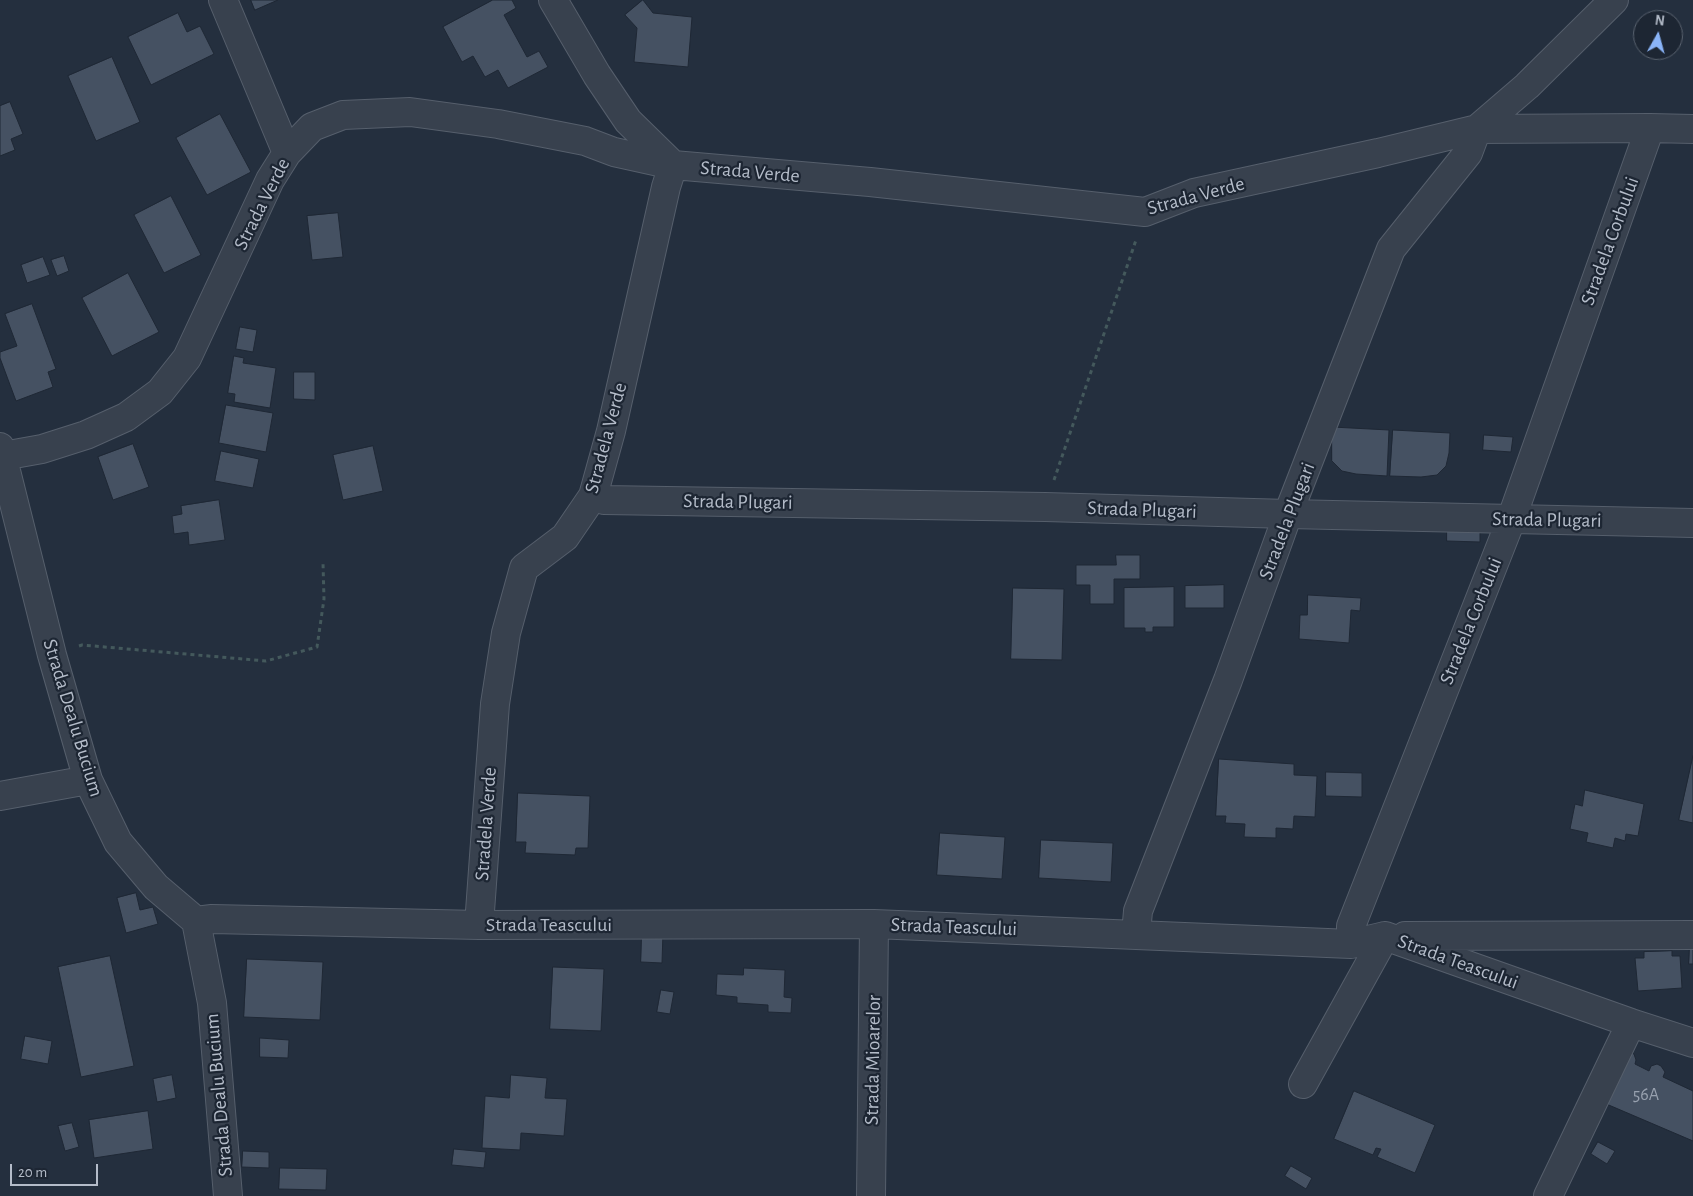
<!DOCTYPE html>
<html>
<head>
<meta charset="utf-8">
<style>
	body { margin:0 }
	#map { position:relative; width:1693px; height:1196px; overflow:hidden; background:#242f3e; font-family:"Alegreya Sans",sans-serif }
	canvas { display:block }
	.north { position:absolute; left:1633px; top:10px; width:50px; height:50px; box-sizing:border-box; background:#1d2633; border:1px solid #59626f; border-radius:50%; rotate:7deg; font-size:14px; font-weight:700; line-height:20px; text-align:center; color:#b4bcc9 }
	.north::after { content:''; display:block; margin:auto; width:18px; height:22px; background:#8ab4f8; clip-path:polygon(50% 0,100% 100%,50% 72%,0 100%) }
	.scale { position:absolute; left:10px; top:1164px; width:88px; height:22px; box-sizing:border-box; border:2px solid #b4bcc9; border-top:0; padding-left:6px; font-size:15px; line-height:18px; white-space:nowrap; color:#b4bcc9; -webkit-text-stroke:4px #1d2633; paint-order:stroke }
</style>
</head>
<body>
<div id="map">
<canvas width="1693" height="1196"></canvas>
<div class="north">N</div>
<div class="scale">20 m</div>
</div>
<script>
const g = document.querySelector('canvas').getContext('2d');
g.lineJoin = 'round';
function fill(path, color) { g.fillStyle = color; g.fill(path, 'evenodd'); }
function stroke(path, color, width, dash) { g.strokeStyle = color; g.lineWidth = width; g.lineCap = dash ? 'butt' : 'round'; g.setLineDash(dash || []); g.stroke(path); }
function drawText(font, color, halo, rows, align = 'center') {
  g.font = font + ' "Alegreya Sans",sans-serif'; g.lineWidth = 4.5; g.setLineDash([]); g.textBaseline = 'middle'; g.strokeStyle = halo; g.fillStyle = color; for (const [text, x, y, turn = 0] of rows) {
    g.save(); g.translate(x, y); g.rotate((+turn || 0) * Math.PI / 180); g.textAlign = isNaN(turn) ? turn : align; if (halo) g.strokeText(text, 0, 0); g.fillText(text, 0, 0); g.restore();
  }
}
const building = new Path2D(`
	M251,0H278L255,10Z
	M493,0H512L516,8L504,15L527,57L539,51L548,67L508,88L498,70L485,77L473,56L462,62L443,27Z
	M643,0L653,13L692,17L688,67L634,62L637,28L625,15Z
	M178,13L187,32L200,26L214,54L151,85L128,37Z
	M112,57L140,122L96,141L68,76Z
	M10,102L23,134L11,139L15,150L0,156V106Z
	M220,114L251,172L207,195L176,138Z
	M171,196L201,255L164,273L134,215Z
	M338,213L343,257L312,260L307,216Z
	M64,256L69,271L57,276L51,260Z
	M43,257L50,275L27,283L21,265Z
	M128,273L159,332L112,356L82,298Z
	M32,304L56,369L48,372L53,387L16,401L0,358V352L17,346L5,314Z
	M240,327L257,330L253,352L236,349Z
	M234,356L244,358L243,363L276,368L270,408L234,402L235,394L228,393Z
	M294,372H315V400L294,399Z
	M226,405L273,413L266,452L219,443Z
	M1332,427L1389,430L1387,476L1356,474L1342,471L1332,461Z
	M1393,430L1450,433L1449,453L1446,466L1437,475L1421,477L1390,476Z
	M1484,435L1513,437L1511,452L1483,450Z
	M133,444L149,487L113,500L98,457Z
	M373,446L383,491L343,500L333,455Z
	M221,451L259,459L253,488L215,481Z
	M219,500L225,540L189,545L188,532L174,534L172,516L182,514L181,506Z
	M1447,524H1480V542L1447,541Z
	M1116,555H1140V579H1114V604H1090V585H1076V565H1116Z
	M1224,585V608H1185V586Z
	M1174,587V627H1153V632H1145V628H1124V588Z
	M1013,588L1064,589L1062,660L1011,659Z
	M1308,595L1361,598L1360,611L1351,610L1349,643L1299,639L1300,615H1307Z
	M1693,756V823L1679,820Z
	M1219,759L1294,764V775L1317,776L1315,817L1294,816L1293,829L1276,828V838L1244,837L1245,824L1225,823L1226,816H1216Z
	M1326,772L1362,773V797L1326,796Z
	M1585,790L1644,804L1638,836L1626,834L1625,841L1615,838L1613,848L1586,842L1588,833L1570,829L1575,804L1582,806Z
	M518,793L590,796L588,848H576L575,855L525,853L526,842H516Z
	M940,833L1005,837L1002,879L937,875Z
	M1041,840L1113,843L1111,882L1039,878Z
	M136,893L140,910L153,907L158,924L126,933L117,898Z
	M642,931L663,932L662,963L641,962Z
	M1690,941H1693V964H1689Z
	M1672,951V956H1680L1682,988L1638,991L1635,958H1644V952Z
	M110,956L134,1066L81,1077L58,967Z
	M247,959L323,962L320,1020L244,1017Z
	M553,967L604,969L601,1031L550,1029Z
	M744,968L785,970L784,997L792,998L791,1013L768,1012V1005L737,1003V997L716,995L717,974L743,975Z
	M661,990L674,992L670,1014L657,1012Z
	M25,1036L52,1041L48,1064L21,1059Z
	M260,1038L289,1040L288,1058L260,1057Z
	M1629,1052L1634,1054L1636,1060L1635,1064L1649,1071L1651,1066L1657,1064L1661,1066L1665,1072L1663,1077L1693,1091V1141L1597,1100Z
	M172,1075L176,1098L157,1102L153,1079Z
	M511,1075L547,1078L545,1098L567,1099L564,1136L521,1133L520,1150L482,1148L485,1096L509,1098Z
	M1354,1091L1435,1125L1415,1173L1377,1157L1381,1149L1376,1148L1373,1155L1334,1139Z
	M148,1111L153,1149L94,1158L89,1120Z
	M72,1123L79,1147L65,1151L58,1126Z
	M1598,1142L1615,1151L1607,1164L1591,1154Z
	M454,1149L486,1152L484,1168L452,1165Z
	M243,1151L269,1152V1168L242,1167Z
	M1291,1166L1312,1178L1306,1189L1285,1176Z
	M280,1168L327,1169L326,1190L279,1189Z`);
fill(building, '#455162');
stroke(building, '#1f2835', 1);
const minor = new Path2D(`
	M223,0L287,153
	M0,447L52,655L88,780L118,842L156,887L196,921L212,1003L228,1196
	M3,456L42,449L86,435L126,417L160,392L187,358L270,180L287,153L312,127L343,115L410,112L498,124L585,141L614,152L673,165L870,182L1145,212L1194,193L1378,153L1477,129L1527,86L1614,0
	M593,496L604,500L1045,507L1288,514L1693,523
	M0,796L88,780
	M196,921L212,919L479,925L874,924L1351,944L1385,936L1631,1023L1693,1043
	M479,925L495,704L506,633L524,568L565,537L593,496L611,431L666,187L673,165L628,121L597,75L553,0
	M1136,934L1138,911L1228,680L1288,514L1391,249L1468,153L1477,129L1650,128L1693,129
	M1405,936L1693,935
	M1351,944V926L1511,520L1650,128
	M1303,1084L1385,936
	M871,1196L874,924
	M1548,1196L1631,1023`);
stroke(minor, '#565f6c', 30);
stroke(new Path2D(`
	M1054,480L1136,240
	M79,646L82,645L266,661L317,647L324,599L323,563`), '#44595c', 3, [4, 4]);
stroke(minor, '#38414e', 28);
drawText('18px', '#98a1af', null, [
	["56A",1646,1095]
]);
drawText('20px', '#b4bcc9', '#1d2633', [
	["Strada Verde",750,172,5],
	["Strada Verde",1196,196,-15],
	["Strada Verde",262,204,-63],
	["Stradela Corbului",1610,241,-70],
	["Stradela Verde",606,438,-75],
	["Strada Plugari",738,502,1],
	["Strada Plugari",1142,510,2],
	["Strada Plugari",1547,520,1],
	["Stradela Plugari",1287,521,-69],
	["Stradela Corbului",1471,621,-68],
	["Strada Dealu Bucium",73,718,73],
	["Stradela Verde",486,824,-86],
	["Strada Teascului",549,925],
	["Strada Teascului",954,927,2],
	["Strada Teascului",1458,962,20],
	["Strada Mioarelor",873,1060,-89],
	["Strada Dealu Bucium",219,1095,-95]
]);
</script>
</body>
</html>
